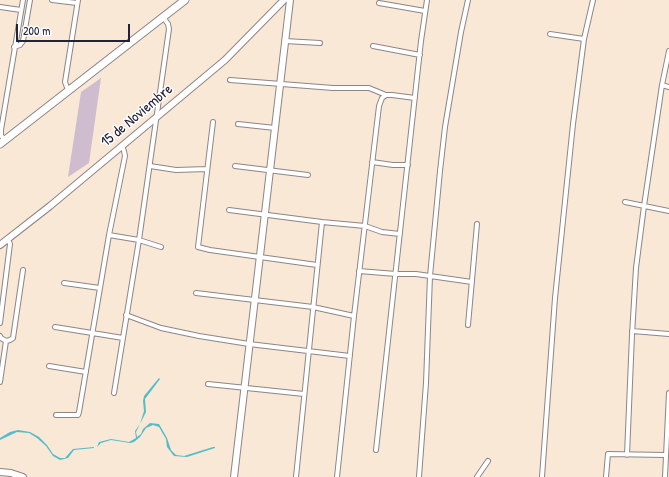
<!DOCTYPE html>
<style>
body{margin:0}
#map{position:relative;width:669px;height:477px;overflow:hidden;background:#f8e8d5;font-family:"Patrick Hand",sans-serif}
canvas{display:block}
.scale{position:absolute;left:16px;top:24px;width:114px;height:18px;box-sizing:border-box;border:2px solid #22223b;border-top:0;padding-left:5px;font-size:12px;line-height:14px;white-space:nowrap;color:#22223b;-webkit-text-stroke:3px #fff;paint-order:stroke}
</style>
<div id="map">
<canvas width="669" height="477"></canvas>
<div class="scale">200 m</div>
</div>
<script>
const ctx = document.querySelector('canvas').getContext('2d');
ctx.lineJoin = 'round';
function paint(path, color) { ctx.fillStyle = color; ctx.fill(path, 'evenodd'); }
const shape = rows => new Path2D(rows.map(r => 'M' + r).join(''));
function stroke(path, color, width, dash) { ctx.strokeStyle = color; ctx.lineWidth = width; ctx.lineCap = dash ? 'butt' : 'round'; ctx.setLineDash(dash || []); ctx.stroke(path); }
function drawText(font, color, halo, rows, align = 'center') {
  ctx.font = font + ' "Patrick Hand",sans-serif'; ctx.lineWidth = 3; ctx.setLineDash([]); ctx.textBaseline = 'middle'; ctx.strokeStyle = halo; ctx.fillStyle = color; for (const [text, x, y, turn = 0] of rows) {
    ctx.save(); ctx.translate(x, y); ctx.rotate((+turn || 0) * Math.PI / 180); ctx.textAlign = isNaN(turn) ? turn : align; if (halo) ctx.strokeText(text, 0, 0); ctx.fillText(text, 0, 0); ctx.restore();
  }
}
const industrial = shape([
 [101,78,89,163,68,177,81,92]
]);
const water = shape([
 [159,378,160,379,145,399,146,412,136,432,137,437,141,434,143,429,150,423,159,424,167,438,171,450,176,455,184,456,213,447,215,447,215,448,187,457,174,456,167,447,166,439,159,427,153,425,146,428,140,437,134,442,130,443,111,440,101,443,97,447,99,442,111,439,129,442,136,438,135,431,140,424,144,411,143,401,144,396],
 [18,430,30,432,39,437,47,445,53,454,60,458,65,458,73,449,94,447,94,448,74,450,68,458,60,460,53,456,46,446,37,438,29,433,17,432,0,440,0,438,10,432]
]);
const street = shape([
 [52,0,77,3],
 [379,3,425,11],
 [0,7,21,10],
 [550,34,584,39],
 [285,41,320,43],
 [373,46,420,55],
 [14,47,20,45,23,41,30,0],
 [230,80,333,88,369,88,386,95],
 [662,85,669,87],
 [68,90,65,82,78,0],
 [213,122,198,247,210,250,317,265],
 [238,124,275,128],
 [4,140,1,135,1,130,23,0],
 [372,162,393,165,408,165],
 [150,166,176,170,207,169],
 [235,166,308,175],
 [625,202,669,211],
 [229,210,322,222,365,226,382,232,400,234],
 [109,235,139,240,161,247],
 [359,271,396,274,416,274,472,282],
 [64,283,100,288],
 [196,293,313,307,354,316],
 [126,315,161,328,199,336,249,344,350,356],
 [0,323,10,244,8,239],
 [468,325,477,224],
 [55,327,123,338],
 [632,331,669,334],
 [0,336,1,338,6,341,10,340,13,338,23,270],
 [49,366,86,372],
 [0,382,6,341],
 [208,384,304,394],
 [114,393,139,240,169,29,168,24,163,17],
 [56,415,78,415,79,412,109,235,125,156,124,151,122,146],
 [376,450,421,41,427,0],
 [627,455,632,335,636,268,644,206,662,85,669,51],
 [296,477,322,222],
 [337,477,354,316,379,106,382,98,386,95,392,95,415,98],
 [419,477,426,383,430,276,440,171,445,127,461,32,468,0],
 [477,477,488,461],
 [542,477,555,298,573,124,584,39,593,0],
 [606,477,608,454,665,455],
 [665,477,669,393]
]);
const secondary = shape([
 [0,245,50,206,225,60,284,0],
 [0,472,11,473,23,477],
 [234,477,290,0]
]);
const primary = shape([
 [0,144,185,0]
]);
const streetNames = [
 ["15 de Noviembre",137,116,-40]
];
paint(industrial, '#cfbdcf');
paint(water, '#51bdca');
stroke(street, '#8d8588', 6);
stroke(secondary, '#8d8588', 8);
stroke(primary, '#8d8588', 9);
stroke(street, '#fff', 4);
stroke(secondary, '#fff', 6);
stroke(primary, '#fff', 7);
drawText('15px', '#22223b', '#fff', streetNames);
</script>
